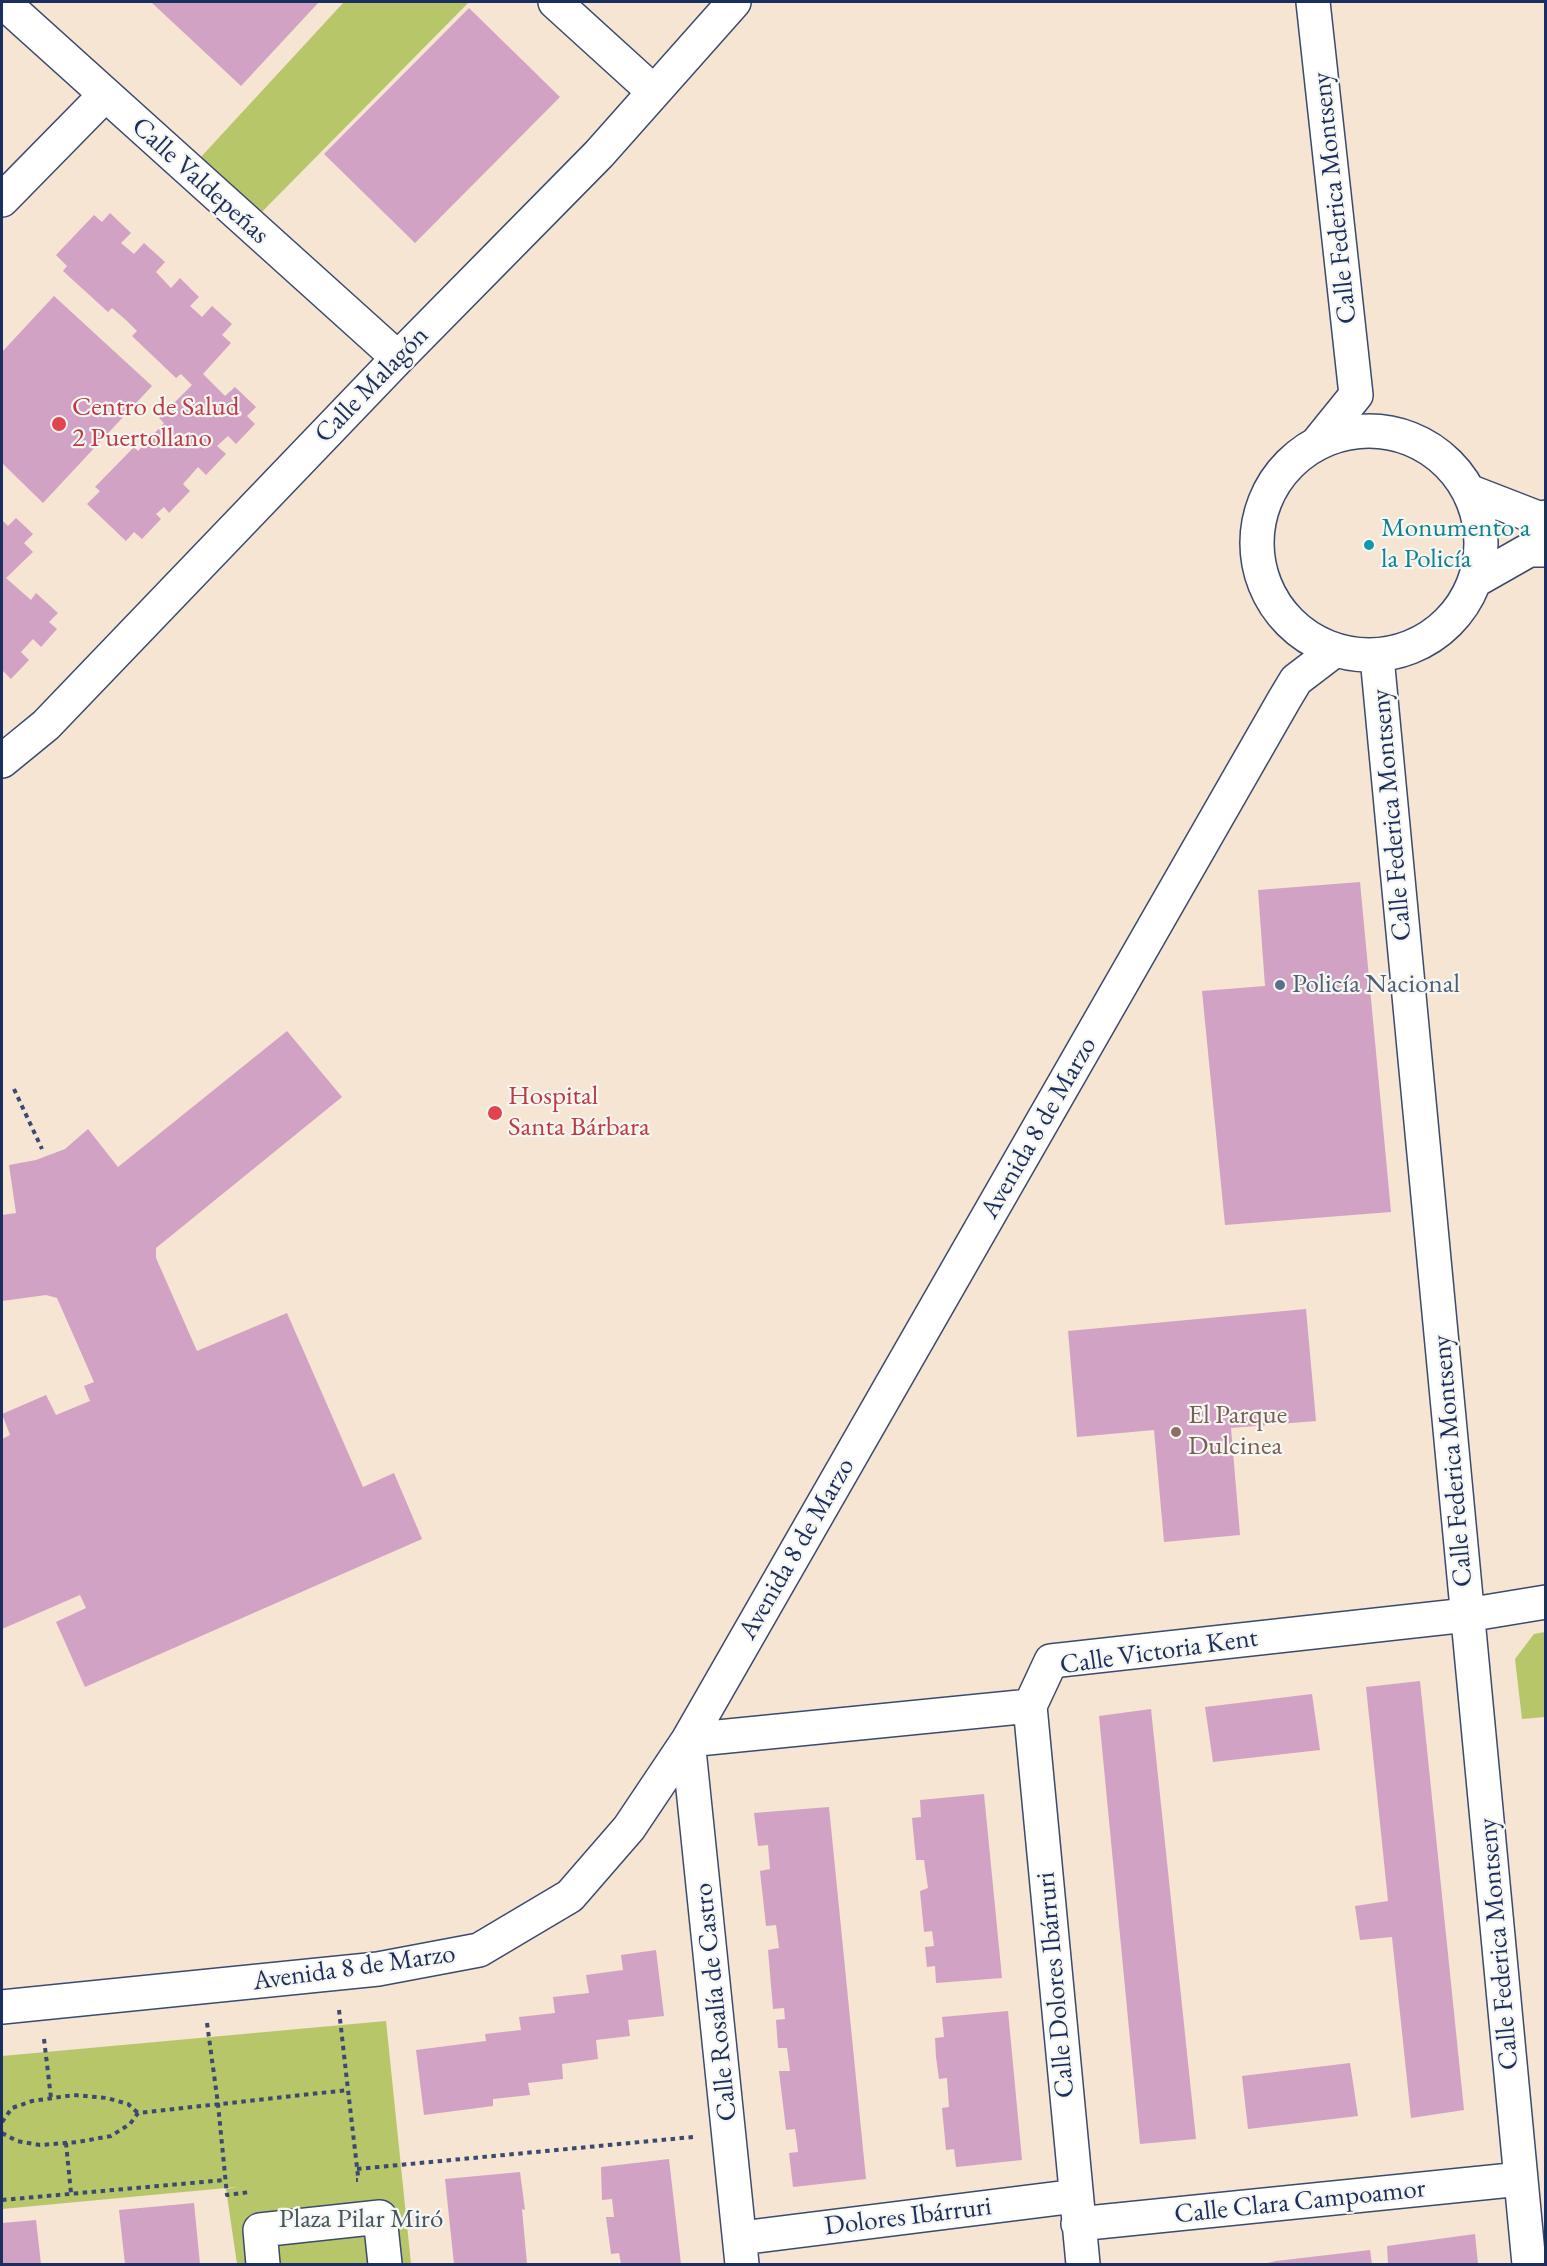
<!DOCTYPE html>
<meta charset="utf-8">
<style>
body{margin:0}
#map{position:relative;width:1547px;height:2266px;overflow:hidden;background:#f5e5d2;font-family:"EB Garamond",serif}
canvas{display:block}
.frame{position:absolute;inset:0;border:3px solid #1b2f5e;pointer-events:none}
</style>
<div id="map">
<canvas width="1547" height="2266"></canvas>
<div class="frame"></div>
</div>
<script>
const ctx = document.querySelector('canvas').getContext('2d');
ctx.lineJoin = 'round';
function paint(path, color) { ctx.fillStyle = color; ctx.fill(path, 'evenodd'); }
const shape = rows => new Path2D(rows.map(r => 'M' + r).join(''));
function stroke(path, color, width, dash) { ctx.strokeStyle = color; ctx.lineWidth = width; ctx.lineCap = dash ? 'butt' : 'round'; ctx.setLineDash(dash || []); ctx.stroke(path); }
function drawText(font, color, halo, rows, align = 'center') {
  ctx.font = font + ' "EB Garamond",serif'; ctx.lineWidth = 4.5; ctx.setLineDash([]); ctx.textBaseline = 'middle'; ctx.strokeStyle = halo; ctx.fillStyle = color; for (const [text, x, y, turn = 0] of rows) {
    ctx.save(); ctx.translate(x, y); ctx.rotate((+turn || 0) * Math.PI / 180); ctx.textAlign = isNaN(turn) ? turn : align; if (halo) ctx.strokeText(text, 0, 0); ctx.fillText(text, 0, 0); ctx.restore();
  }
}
const green = shape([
 [344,2,469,2,249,225,188,171],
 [1545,1632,1545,1717,1522,1719,1515,1659,1534,1634],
 [386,2021,411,2264,237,2264,226,2189,237,2187,2,2209,2,2056]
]);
const building = shape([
 [151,2,319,2,241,86],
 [469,8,560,97,415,243,324,154],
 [110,213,131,233,121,243,134,254,144,243,165,262,156,272,171,288,180,278,199,297,190,306,202,317,212,306,232,324,222,335,231,343,203,374,225,396,235,387,256,407,247,416,255,424,236,444,228,436,217,446,226,454,206,475,198,467,183,484,190,491,169,513,164,507,156,514,161,519,142,539,134,532,126,541,87,504,100,491,95,487,134,447,138,451,164,423,159,418,192,385,181,374,176,378,132,336,137,331,127,321,112,308,108,312,63,271,67,266,56,255,94,215,102,222],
 [54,296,152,386,43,503,2,463,2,352],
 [16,518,33,534,24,543,33,552,6,578,31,600,36,593,58,613,49,622,57,629,41,647,33,639,21,652,29,660,11,679,2,670,2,520,8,526],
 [1360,882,1391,1212,1225,1225,1202,991,1265,986,1258,890],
 [287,1031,342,1097,156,1248,156,1258,197,1351,287,1313,363,1487,394,1473,422,1539,85,1687,56,1622,86,1608,80,1595,2,1629,2,1439,10,1435,2,1414,46,1395,56,1415,90,1401,84,1386,94,1382,57,1298,46,1295,2,1301,2,1215,16,1213,9,1165,36,1160,65,1149,88,1129,118,1167],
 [1306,1309,1316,1421,1231,1428,1240,1535,1164,1542,1154,1430,1077,1437,1068,1331],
 [1420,1681,1464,2110,1411,2118,1392,1937,1360,1940,1355,1906,1388,1901,1366,1687],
 [1312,1694,1320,1750,1213,1762,1205,1707],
 [1151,1709,1196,2139,1140,2144,1099,1716],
 [984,1794,1002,1978,936,1983,935,1966,927,1967,925,1947,934,1946,932,1931,924,1932,920,1891,928,1888,924,1860,916,1860,912,1818,921,1817,920,1800],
 [829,1807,866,2179,793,2187,789,2153,798,2152,797,2143,795,2129,786,2130,779,2071,790,2071,787,2048,778,2048,776,2020,785,2019,784,2008,773,2009,768,1950,779,1948,776,1925,766,1926,760,1871,770,1869,768,1845,758,1846,754,1813],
 [656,1950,664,2016,628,2020,630,2036,596,2040,598,2059,562,2064,563,2079,528,2083,530,2095,493,2099,493,2106,424,2115,416,2050,486,2041,485,2034,521,2030,519,2017,555,2013,553,1997,589,1993,586,1975,623,1970,621,1955],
 [1008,2011,1022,2160,956,2167,954,2149,946,2150,942,2108,949,2107,947,2078,939,2079,936,2057,935,2038,944,2037,942,2017],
 [1350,2063,1358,2116,1248,2129,1242,2076],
 [669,2159,681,2264,621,2264,619,2253,611,2254,606,2217,614,2217,612,2199,602,2200,601,2167],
 [520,2172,525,2210,522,2209,527,2264,454,2264,445,2179],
 [194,2203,200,2264,125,2264,119,2210],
 [36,2220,41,2264,2,2264,2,2223],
 [1475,2234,1478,2264,1388,2264,1387,2246],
 [1370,2250,1372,2264,1263,2264,1276,2261]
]);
const path = shape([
 [14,1089,42,1149],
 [339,2010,348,2090],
 [207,2023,218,2104,227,2195,250,2192],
 [44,2039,51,2098],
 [2,2122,12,2108,32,2101,74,2095,107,2098,128,2104,138,2113],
 [2,2133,17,2141,40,2145,78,2142,111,2136,130,2124,138,2113,348,2090,358,2176,358,2180,356,2180],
 [66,2143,71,2193],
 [357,2169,693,2137],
 [2,2200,225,2180]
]);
const minor = shape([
 [3,2,398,358],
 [555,2,654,92],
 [1313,2,1356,395,1318,442],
 [2,200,105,95],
 '1257 543a112 112 0 1 1 224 0a112 112 0 1 1-224 0Z',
 [1471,492,1538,518,1546,517],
 [1478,579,1529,550,1546,550],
 [1377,657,1529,2264],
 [2,761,46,725,398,358,599,154,734,2],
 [1030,1706,1083,2264],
 [1030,1706,1051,1661,1467,1615,1546,1602],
 [688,1740,742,2264],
 [688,1740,1030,1706],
 [2,2007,378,1969,479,1950,570,1896,629,1828,688,1740,1284,700,1296,680,1334,651],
 [1078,2224,1521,2179],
 [741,2238,1076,2196],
 [263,2264,260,2230,380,2217,385,2264]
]);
const markers = [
 [59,424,8,"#e0444e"],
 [1369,545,6,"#0f9aa8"],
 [1280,985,6,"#5c6f8a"],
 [495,1113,8,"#e0444e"],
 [1176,1432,6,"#8d6e63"]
];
const streetNames = [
 ["Calle Valdepeñas",200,181,42],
 ["Calle Federica Montseny",1335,198,-96],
 ["Calle Malagón",372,385,-46],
 ["Calle Federica Montseny",1392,815,-95],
 ["Avenida 8 de Marzo",1039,1128,-60],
 ["Calle Federica Montseny",1453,1461,-95],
 ["Avenida 8 de Marzo",797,1549,-60],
 ["Calle Victoria Kent",1159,1652,-8],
 ["Calle Federica Montseny",1499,1944,-95],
 ["Avenida 8 de Marzo",354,1968,-8],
 ["Calle Dolores Ibárruri",1056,1985,-95],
 ["Calle Rosalía de Castro",716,2002,-96],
 ["Calle Clara Campoamor",1300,2202,-6],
 ["Dolores Ibárruri",908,2217,-7]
];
const healthNames = [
 ["Centro de Salud",72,408],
 ["2 Puertollano",72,439],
 ["Hospital",508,1097],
 ["Santa Bárbara",508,1128]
];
const cultureNames = [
 ["Monumento a",1381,529],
 ["la Policía",1381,560]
];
const serviceNames = [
 ["Policía Nacional",1292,985]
];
const educationNames = [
 ["El Parque",1188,1416],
 ["Dulcinea",1188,1447]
];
const parkNames = [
 ["Plaza Pilar Miró",361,2220]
];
paint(green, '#b7c668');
paint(building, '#d2a2c4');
stroke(minor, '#3c4a6f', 36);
stroke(path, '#3c4a6f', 4, [4.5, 4.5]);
stroke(minor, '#fff', 33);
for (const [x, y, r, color] of markers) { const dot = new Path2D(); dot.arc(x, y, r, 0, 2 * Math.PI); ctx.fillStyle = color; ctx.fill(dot); stroke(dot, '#f6f6f2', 2); }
drawText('27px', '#1b2f5e', '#f6f6f2', streetNames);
drawText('27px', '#be3a42', '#f6f6f2', healthNames, 'left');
drawText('27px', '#0d838f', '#f6f6f2', cultureNames, 'left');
drawText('27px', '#4e5e75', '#f6f6f2', serviceNames, 'left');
drawText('27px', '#785e54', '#f6f6f2', educationNames, 'left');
drawText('27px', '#425560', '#f6f6f2', parkNames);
</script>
